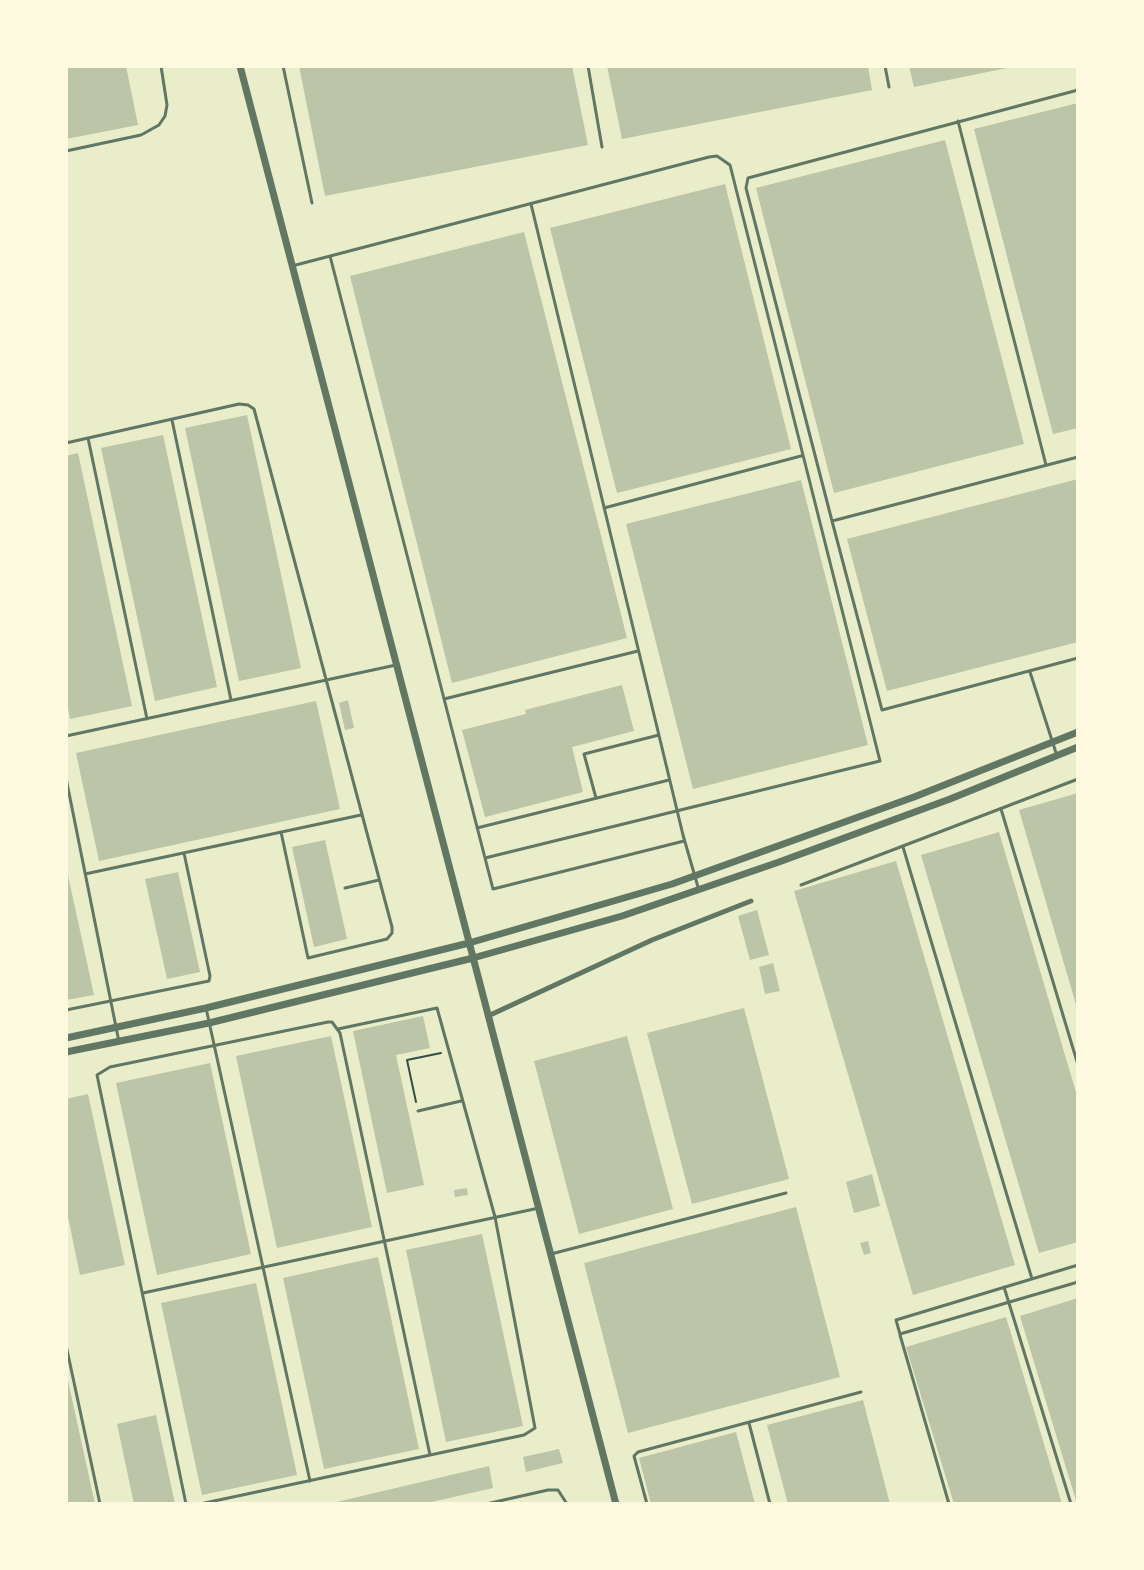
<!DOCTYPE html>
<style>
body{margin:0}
#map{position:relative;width:1144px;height:1570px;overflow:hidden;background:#e9edc9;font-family:Karla,sans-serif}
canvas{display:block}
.frame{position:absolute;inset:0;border:68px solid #fefae0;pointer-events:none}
</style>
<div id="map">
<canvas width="1144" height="1570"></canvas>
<div class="frame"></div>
</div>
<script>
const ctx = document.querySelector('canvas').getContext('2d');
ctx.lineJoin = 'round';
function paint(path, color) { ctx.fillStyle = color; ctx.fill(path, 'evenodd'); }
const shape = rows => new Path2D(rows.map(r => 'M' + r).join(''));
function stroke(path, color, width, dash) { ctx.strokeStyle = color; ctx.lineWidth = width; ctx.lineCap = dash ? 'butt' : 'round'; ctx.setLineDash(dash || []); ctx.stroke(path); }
const building = shape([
 [66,66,126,66,138,125,66,139],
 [299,66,572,66,588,145,325,196],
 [607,66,868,66,872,90,622,139],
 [909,66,1012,66,1012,67,914,87],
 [1078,103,1078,428,1053,434,974,129],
 [945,140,1024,444,834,493,756,188],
 [725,184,791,449,617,493,550,228],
 [524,232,627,638,452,683,350,276],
 [247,415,301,668,239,681,185,428],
 [163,435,217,687,155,701,101,448],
 [78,453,132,706,70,719,66,699,66,456],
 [1078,479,1078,642,887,691,847,539],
 [801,480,868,745,693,789,626,524],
 [622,685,634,731,572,747,583,792,485,817,462,730,526,714,525,710],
 [348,700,354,728,345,730,339,703],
 [316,701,340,809,99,861,76,753],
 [1078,793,1078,1008,1077,1008,1019,810],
 [999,832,1078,1099,1078,1242,1039,1253,921,855],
 [325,840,347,939,314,947,292,847],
 [896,861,1015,1265,913,1295,794,891],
 [66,866,94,995,66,1000],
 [178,872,200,972,167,979,145,879],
 [757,910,769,955,750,960,738,916],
 [773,963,780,991,765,994,759,967],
 [744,1008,789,1179,692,1204,647,1033],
 [423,1016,430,1048,396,1055,424,1185,387,1193,353,1031],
 [331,1036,372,1227,277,1248,236,1056],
 [627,1036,673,1209,579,1234,534,1061],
 [210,1063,251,1254,157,1275,116,1083],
 [88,1094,125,1265,80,1275,66,1207,66,1099],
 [872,1174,880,1206,854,1213,846,1182],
 [467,1188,468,1195,455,1197,454,1190],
 [796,1207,840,1377,628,1433,584,1263],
 [482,1234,523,1426,446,1442,406,1250],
 [868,1241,871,1253,864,1255,860,1243],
 [378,1257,419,1449,324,1469,283,1278],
 [256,1283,297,1475,202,1495,161,1303],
 [1078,1298,1078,1504,1077,1504,1020,1316],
 [1006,1317,1062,1504,954,1504,906,1347],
 [66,1376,67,1376,95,1504,66,1504],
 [863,1400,890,1504,788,1504,767,1425],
 [156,1415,175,1504,134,1504,117,1424],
 [736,1432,755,1504,651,1504,639,1458],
 [559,1449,563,1463,526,1472,523,1457],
 [489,1466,493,1488,423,1504,328,1504]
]);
const path = shape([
 [416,1102,407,1060,441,1053]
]);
const service = shape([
 [283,66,312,203],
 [588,66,602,147],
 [885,66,889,87],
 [958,121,1046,465],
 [66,151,141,135,159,125,165,116,167,105,161,66],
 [531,204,683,835,698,887],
 [330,256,493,889,684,841],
 [292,266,709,157,717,156,730,165,880,761,485,858],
 [172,420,231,700],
 [88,438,147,719],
 [66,443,239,404,248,405,254,409,392,927,392,933,387,939,308,958,281,832],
 [1078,457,832,521,882,710,1078,658],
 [604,508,801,456],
 [832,521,746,188,748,178,1078,90],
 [1030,672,1057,756],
 [444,699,638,651],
 [66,736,396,665],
 [66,778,119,1042],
 [596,798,584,754,659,735],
 [1001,809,1078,1065],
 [477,828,669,780],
 [903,847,1032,1279],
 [85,874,361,815],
 [801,885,1078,779],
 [345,888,379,880],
 [206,1008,310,1481],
 [66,1010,209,981,210,976,184,853],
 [418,1111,461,1101],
 [551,1254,786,1193],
 [1078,1265,896,1320,900,1334,1078,1282],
 [1004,1287,1071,1504],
 [143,1293,539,1208],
 [900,1335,949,1504],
 [66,1345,100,1504],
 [749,1423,770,1504],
 [186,1504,97,1075,110,1067,328,1022,332,1022,340,1033,430,1455],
 [200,1504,524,1435,535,1428,495,1217,437,1008,338,1029],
 [486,1504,548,1490,558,1490,567,1504],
 [647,1504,634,1456,638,1452,861,1392]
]);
const minor = shape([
 [488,1016,652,940,751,901]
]);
const tertiary = shape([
 [240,66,616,1504],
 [66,1038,206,1008,469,943,672,884,914,797,1078,732],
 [66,1052,209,1023,473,958,622,916,779,862,950,799,1078,747]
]);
paint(building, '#bcc5a7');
stroke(path, '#344e41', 2);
stroke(service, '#617663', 3);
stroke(minor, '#617663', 5);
stroke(tertiary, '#617663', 7);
</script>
